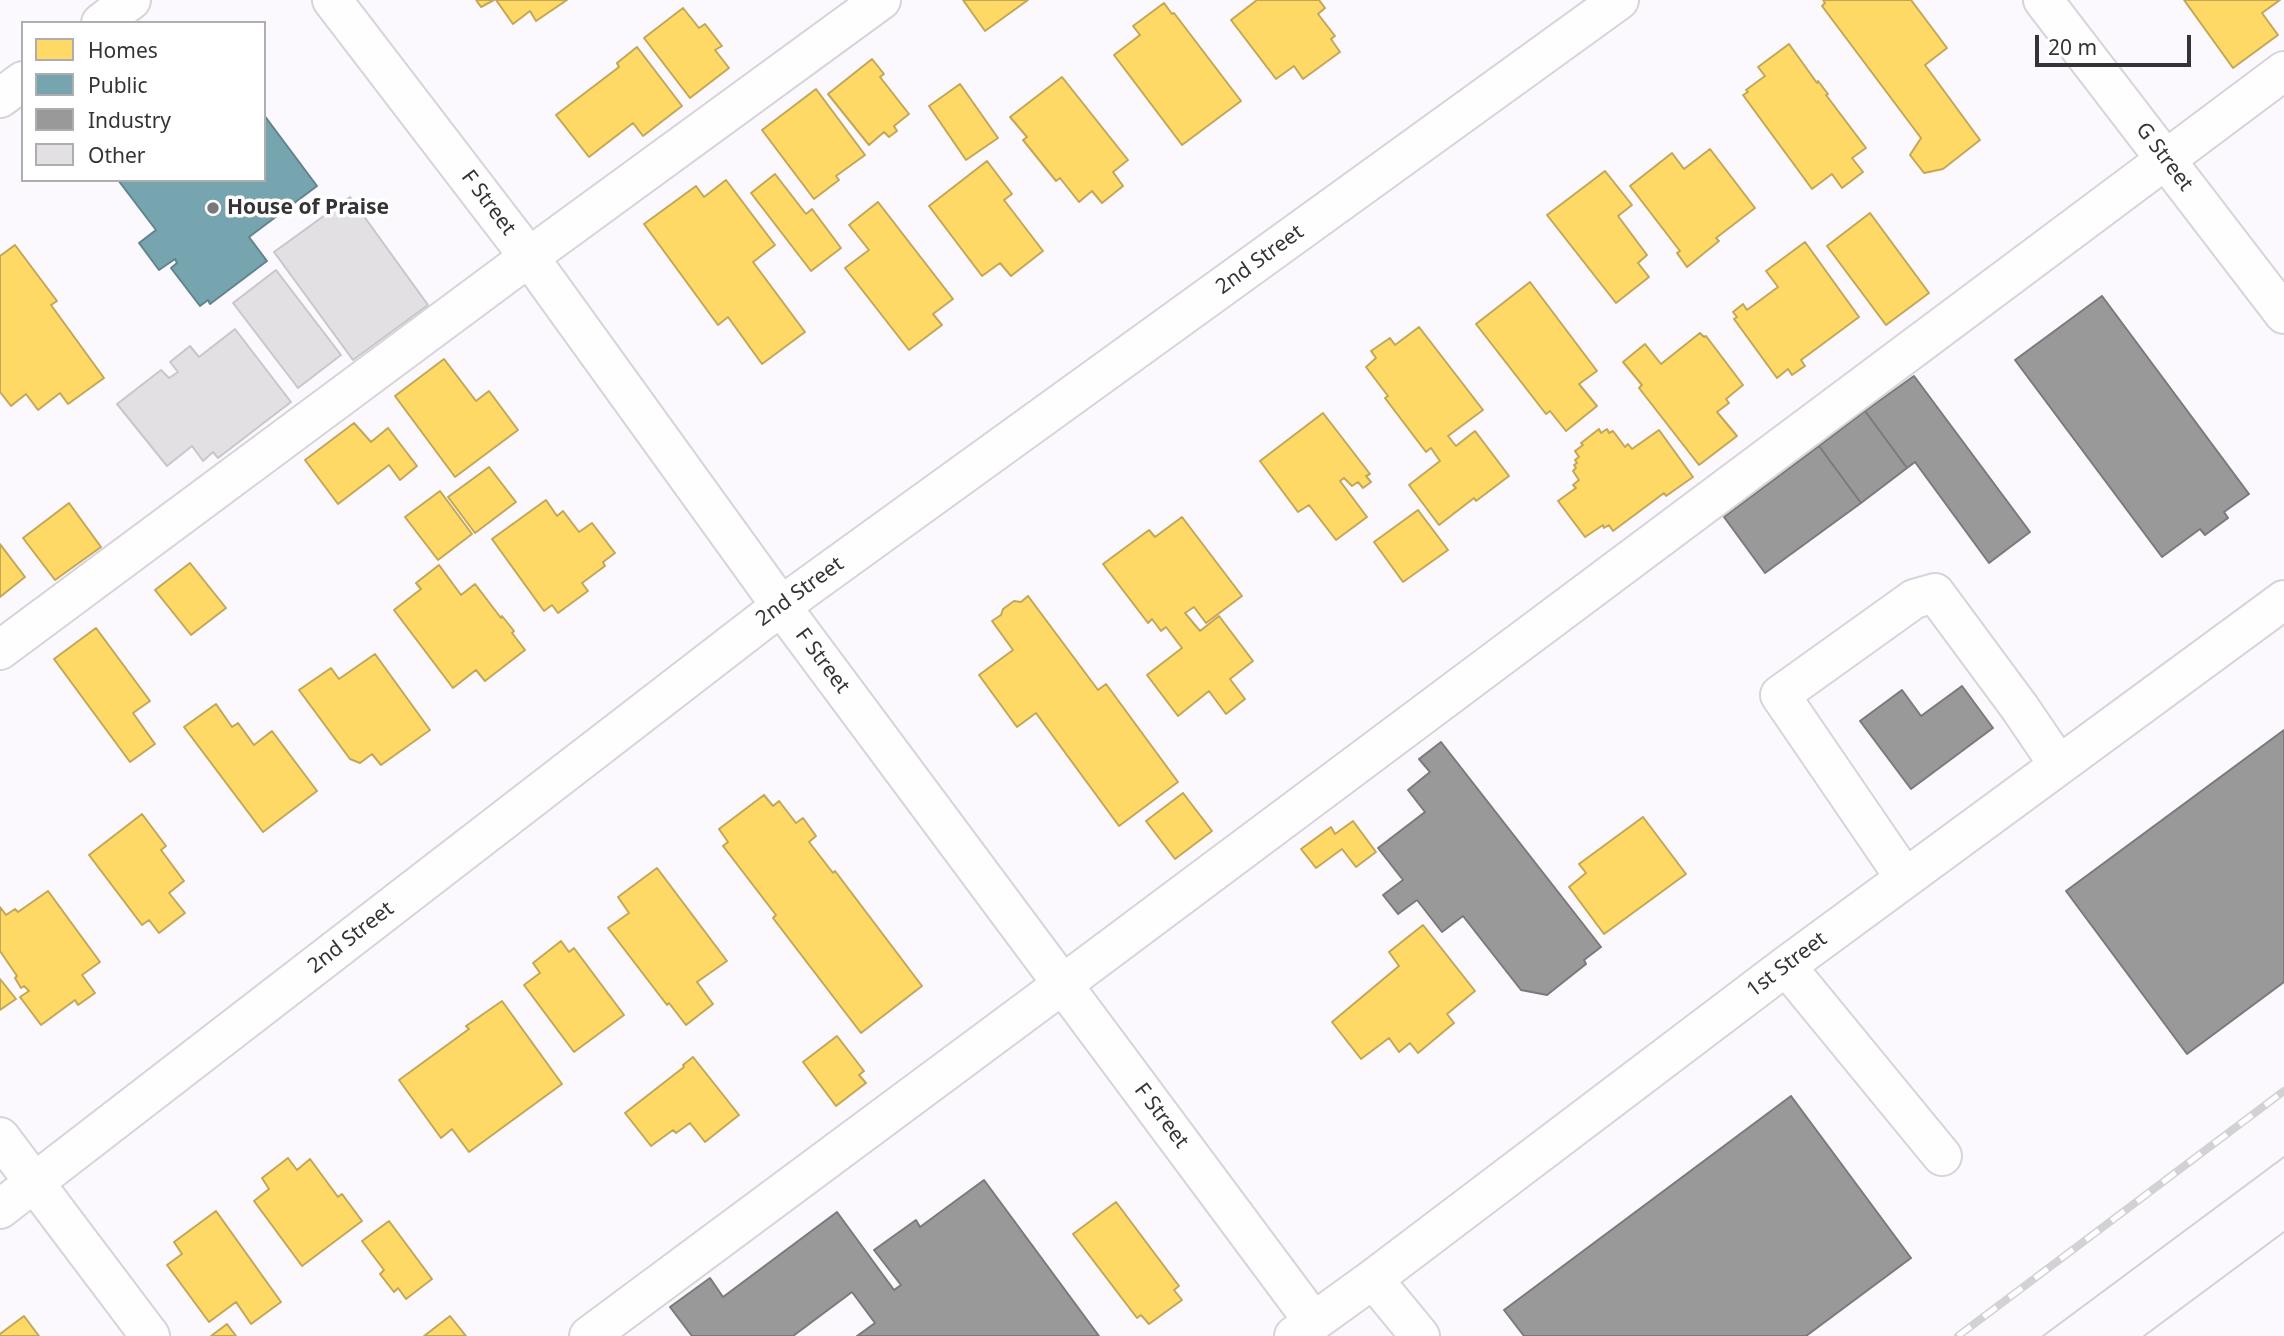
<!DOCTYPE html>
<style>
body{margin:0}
#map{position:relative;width:2284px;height:1336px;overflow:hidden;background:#fcf9fe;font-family:"Noto Sans",sans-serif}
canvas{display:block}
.legend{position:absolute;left:21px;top:21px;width:245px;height:161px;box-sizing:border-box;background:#fff;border:2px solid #aeadaf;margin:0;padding:9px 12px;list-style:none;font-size:21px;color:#343336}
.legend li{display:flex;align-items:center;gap:14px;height:35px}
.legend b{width:35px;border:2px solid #aeadaf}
.scale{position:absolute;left:2035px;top:35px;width:156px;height:32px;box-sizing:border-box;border:4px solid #343336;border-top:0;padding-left:9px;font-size:21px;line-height:24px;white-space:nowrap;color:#343336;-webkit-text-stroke:5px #fff;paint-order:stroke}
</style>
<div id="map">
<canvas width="2284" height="1336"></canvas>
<ul class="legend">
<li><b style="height:19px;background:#ffd966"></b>Homes</li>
<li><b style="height:19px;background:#76a5af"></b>Public</li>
<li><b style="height:19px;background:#999"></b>Industry</li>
<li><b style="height:19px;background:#e3e0e4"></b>Other</li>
</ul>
<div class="scale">20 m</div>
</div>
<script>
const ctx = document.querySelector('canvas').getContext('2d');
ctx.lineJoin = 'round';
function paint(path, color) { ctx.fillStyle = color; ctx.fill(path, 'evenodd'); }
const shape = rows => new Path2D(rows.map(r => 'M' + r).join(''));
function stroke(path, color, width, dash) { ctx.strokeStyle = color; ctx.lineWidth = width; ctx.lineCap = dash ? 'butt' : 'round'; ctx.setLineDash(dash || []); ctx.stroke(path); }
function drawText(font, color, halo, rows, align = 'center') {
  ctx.font = font + ' "Noto Sans",sans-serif'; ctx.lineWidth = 7; ctx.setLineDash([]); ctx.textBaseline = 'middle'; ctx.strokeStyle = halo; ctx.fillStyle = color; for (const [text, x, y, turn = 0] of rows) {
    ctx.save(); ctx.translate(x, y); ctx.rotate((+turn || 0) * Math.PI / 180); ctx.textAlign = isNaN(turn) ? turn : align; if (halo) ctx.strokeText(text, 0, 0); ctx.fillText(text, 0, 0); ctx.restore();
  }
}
const homes = shape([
 [476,0,494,0,481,7,476,0],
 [496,0,567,0,536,21,530,11,513,24,496,0],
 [963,0,1028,0,985,31,963,0],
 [1257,0,1319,0,1325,8,1318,14,1335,36,1331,39,1340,52,1303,79,1294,66,1276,79,1231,20,1257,0],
 [1823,0,1911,0,1947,48,1925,65,1980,140,1943,169,1924,173,1910,155,1921,138,1822,6,1825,3,1823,0],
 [2184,0,2280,0,2262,13,2278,35,2233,68,2184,0],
 [1164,3,1172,14,1174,13,1241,101,1182,145,1114,55,1140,35,1133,26,1164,3],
 [683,8,699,28,705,24,722,46,715,50,729,68,690,98,644,38,683,8],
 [1789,44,1817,83,1818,81,1828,94,1826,95,1866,148,1852,158,1863,172,1842,188,1832,174,1812,189,1743,95,1748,92,1746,90,1765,76,1758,67,1789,44],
 [637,47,682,106,643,136,633,123,589,157,556,115,619,67,617,63,637,47],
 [872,59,884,74,880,77,909,114,894,126,897,131,889,137,884,132,869,145,828,94,872,59],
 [1062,77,1128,160,1113,172,1123,186,1102,203,1092,191,1079,202,1060,178,1056,181,1023,140,1027,137,1010,117,1062,77],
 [960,84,998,138,966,160,929,106,960,84],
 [816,89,865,155,836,176,839,180,814,199,762,130,816,89],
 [1710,149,1755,208,1716,238,1719,241,1687,267,1677,253,1680,251,1630,186,1672,153,1684,169,1710,149],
 [987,161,1012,194,1004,200,1043,251,1011,276,1000,263,982,276,929,206,987,161],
 [1605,171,1632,205,1618,216,1647,255,1638,263,1649,277,1616,303,1547,215,1605,171],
 [775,174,806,214,812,209,841,248,811,271,751,193,775,174],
 [726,180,775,245,753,262,805,332,762,364,728,317,718,325,644,224,696,186,704,197,726,180],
 [878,202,953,299,933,314,942,325,909,350,845,268,869,250,849,225,878,202],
 [1870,213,1929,293,1886,325,1827,246,1870,213],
 [1805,242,1859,317,1801,360,1805,366,1792,375,1788,369,1777,378,1734,319,1737,317,1733,312,1743,304,1747,310,1778,287,1766,271,1805,242],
 [15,245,57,301,51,305,104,378,68,404,60,393,38,410,26,394,11,406,0,392,0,256,15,245],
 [1530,282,1597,371,1579,384,1597,406,1566,431,1550,411,1546,414,1476,324,1530,282],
 [1419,327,1483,410,1448,436,1456,446,1475,431,1509,476,1476,501,1474,498,1439,525,1409,485,1440,461,1431,448,1426,452,1385,398,1388,396,1366,367,1376,358,1371,351,1390,338,1395,345,1419,327],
 [1700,333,1704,337,1706,336,1743,385,1726,399,1729,403,1717,412,1737,436,1699,465,1639,388,1642,385,1623,362,1645,344,1661,364,1700,333],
 [444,359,476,401,489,391,518,430,455,477,395,396,444,359],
 [1323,413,1370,474,1366,476,1371,482,1363,488,1358,482,1352,486,1344,478,1340,481,1367,517,1336,540,1309,505,1298,512,1260,461,1323,413],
 [354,423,371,442,388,428,417,466,400,480,389,465,338,504,305,460,354,423],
 [1599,429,1601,433,1607,429,1609,433,1613,431,1625,447,1628,444,1632,449,1659,430,1693,477,1666,496,1664,493,1613,531,1609,525,1604,528,1603,525,1585,537,1558,501,1576,488,1573,485,1579,480,1573,471,1576,468,1574,465,1577,463,1575,460,1579,457,1575,451,1583,445,1581,443,1599,429],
 [489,467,516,502,475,533,448,497,489,467],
 [440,491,472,534,438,560,405,517,440,491],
 [546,500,557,516,563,511,579,532,592,523,615,553,603,562,605,566,582,583,588,591,558,613,552,605,544,611,492,539,546,500],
 [69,503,101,547,55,580,23,538,69,503],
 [1418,510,1448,550,1403,582,1374,542,1418,510],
 [1182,517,1242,596,1206,623,1194,607,1185,613,1200,631,1219,616,1253,661,1230,679,1245,699,1226,714,1209,691,1178,716,1147,675,1182,648,1166,627,1161,631,1152,619,1148,623,1103,564,1149,530,1155,537,1182,517],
 [0,544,25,577,0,597,0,544],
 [190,563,226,608,191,635,155,590,190,563],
 [439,565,461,595,475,584,501,618,502,616,514,631,512,633,525,650,485,681,476,670,453,688,394,610,421,589,416,583,439,565],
 [1028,596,1098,690,1106,684,1178,782,1119,826,1036,713,1017,727,979,675,1013,650,992,621,1001,615,1003,609,1014,601,1021,602,1028,596],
 [96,628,150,701,133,713,155,744,130,762,54,659,96,628],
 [375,654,430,730,381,765,372,754,360,763,350,759,299,690,331,668,339,679,375,654],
 [216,704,232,727,238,723,254,745,272,731,317,791,263,832,184,727,216,704],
 [1183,793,1212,831,1175,859,1146,821,1183,793],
 [764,795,773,806,779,801,796,823,803,818,816,836,809,842,833,873,835,871,922,986,861,1033,773,918,776,915,723,846,728,842,719,829,764,795],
 [142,814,166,846,161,850,184,881,169,893,185,913,159,933,149,920,142,925,89,855,142,814],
 [1643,817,1686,874,1604,934,1569,887,1586,873,1579,864,1643,817],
 [1353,821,1376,852,1356,867,1342,849,1316,868,1301,849,1331,827,1335,834,1353,821],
 [657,868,727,961,697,982,713,1004,686,1025,669,1003,667,1005,608,928,629,913,618,897,657,868],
 [48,891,100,962,82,975,95,993,78,1005,75,1000,41,1025,20,997,29,991,24,986,21,988,15,978,17,976,0,951,0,907,6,915,15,909,18,912,48,891],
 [1423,925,1475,991,1447,1014,1454,1023,1418,1053,1410,1043,1399,1052,1389,1038,1361,1059,1332,1022,1399,966,1389,952,1423,925],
 [561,941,569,952,574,948,624,1015,574,1052,524,985,540,973,533,963,561,941],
 [0,979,16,999,0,1010,0,979],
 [502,1001,562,1084,469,1152,452,1129,441,1138,399,1080,469,1029,466,1026,502,1001],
 [837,1036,864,1071,859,1075,866,1083,836,1106,803,1062,837,1036],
 [693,1057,739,1115,705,1142,690,1123,676,1133,673,1130,651,1146,625,1113,684,1067,683,1065,693,1057],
 [288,1158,297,1170,310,1159,338,1197,342,1194,362,1221,302,1266,254,1201,269,1189,262,1178,288,1158],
 [1116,1202,1179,1286,1174,1290,1182,1300,1149,1324,1141,1315,1137,1318,1073,1234,1116,1202],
 [216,1211,281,1302,251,1324,236,1302,209,1322,167,1265,182,1254,174,1242,216,1211],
 [389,1221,432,1279,406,1299,398,1288,394,1292,380,1274,384,1270,362,1241,389,1221],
 [24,1316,39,1336,0,1336,0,1334,24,1316],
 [450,1316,466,1336,424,1336,450,1316],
 [227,1324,236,1336,211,1336,227,1324]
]);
const public = shape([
 [264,115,317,186,249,237,267,261,210,304,208,300,200,306,171,268,177,263,175,259,159,270,139,243,156,230,118,180,264,180,264,115]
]);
const industry = shape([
 [2102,296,2249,494,2224,512,2228,518,2205,535,2200,529,2162,557,2015,360,2102,296],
 [1914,376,2030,532,1989,563,1915,462,1907,468,1865,411,1914,376],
 [1865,411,1907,468,1861,503,1819,446,1865,411],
 [1819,446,1861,503,1765,573,1724,517,1819,446],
 [1962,686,1993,728,1911,789,1860,721,1902,690,1921,716,1962,686],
 [2284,730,2284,982,2187,1054,2066,891,2284,730],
 [1441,742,1601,947,1584,960,1586,964,1547,995,1521,990,1463,916,1442,932,1417,900,1398,914,1383,895,1403,880,1378,848,1425,812,1408,790,1430,772,1419,759,1441,742],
 [1791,1096,1911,1258,1806,1336,1524,1336,1504,1310,1791,1096],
 [984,1180,1099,1336,857,1336,875,1323,852,1292,793,1336,692,1336,670,1307,710,1278,723,1297,837,1212,894,1290,901,1285,874,1250,916,1220,920,1227,984,1180]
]);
const building = shape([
 [350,197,428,305,353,360,274,252,350,197],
 [276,270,341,355,298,388,233,303,276,270],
 [235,329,291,402,218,458,213,452,203,461,192,446,167,466,117,404,161,370,169,378,178,372,170,362,190,346,199,357,235,329]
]);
const minor = shape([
 [332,0,529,257,781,606,1314,1322],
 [2043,0,2284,314],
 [101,23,131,0],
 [0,98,23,81],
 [0,650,529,257,881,0],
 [1905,878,1780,695,1914,599,1935,593,2020,708,2058,764],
 [1786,966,1942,1156],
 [0,1137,150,1336],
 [0,1209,781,606,1619,0],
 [1373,1279,1420,1336],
 [589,1336,1063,984,2284,71],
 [1294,1336,1373,1279,1786,966,2284,600]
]);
const tram = shape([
 [2043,1336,2284,1157],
 [2144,1336,2284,1232]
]);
const rail = shape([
 [1958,1336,2284,1091]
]);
const markers = [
 [213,208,7,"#7a787c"]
];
const streetNames = [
 ["G Street",2164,157,53],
 ["F Street",488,203,53],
 ["2nd Street",1260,260,-36],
 ["2nd Street",800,592,-36],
 ["F Street",822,661,53],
 ["2nd Street",351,938,-38],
 ["1st Street",1787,965,-37],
 ["F Street",1161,1116,53]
];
const poiNames = [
 ["House of Praise",227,208]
];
paint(homes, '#ffd966');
stroke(homes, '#c2a758', 2);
paint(public, '#76a5af');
stroke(public, '#62838b', 2);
paint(industry, '#999');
stroke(industry, '#7b7a7b', 2);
paint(building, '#e3e0e4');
stroke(building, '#c8c6ca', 2);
stroke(minor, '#d6d4d8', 42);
stroke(minor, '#fffeff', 38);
stroke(tram, '#d2d2d4', 2);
stroke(rail, '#d2d2d4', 8);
stroke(rail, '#fff', 5, [16]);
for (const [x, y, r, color] of markers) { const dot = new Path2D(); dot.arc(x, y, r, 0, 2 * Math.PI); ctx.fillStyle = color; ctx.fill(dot); stroke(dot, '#fff', 2.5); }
drawText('21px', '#343336', '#fff', streetNames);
drawText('bold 21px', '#343336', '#fff', poiNames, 'left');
</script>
